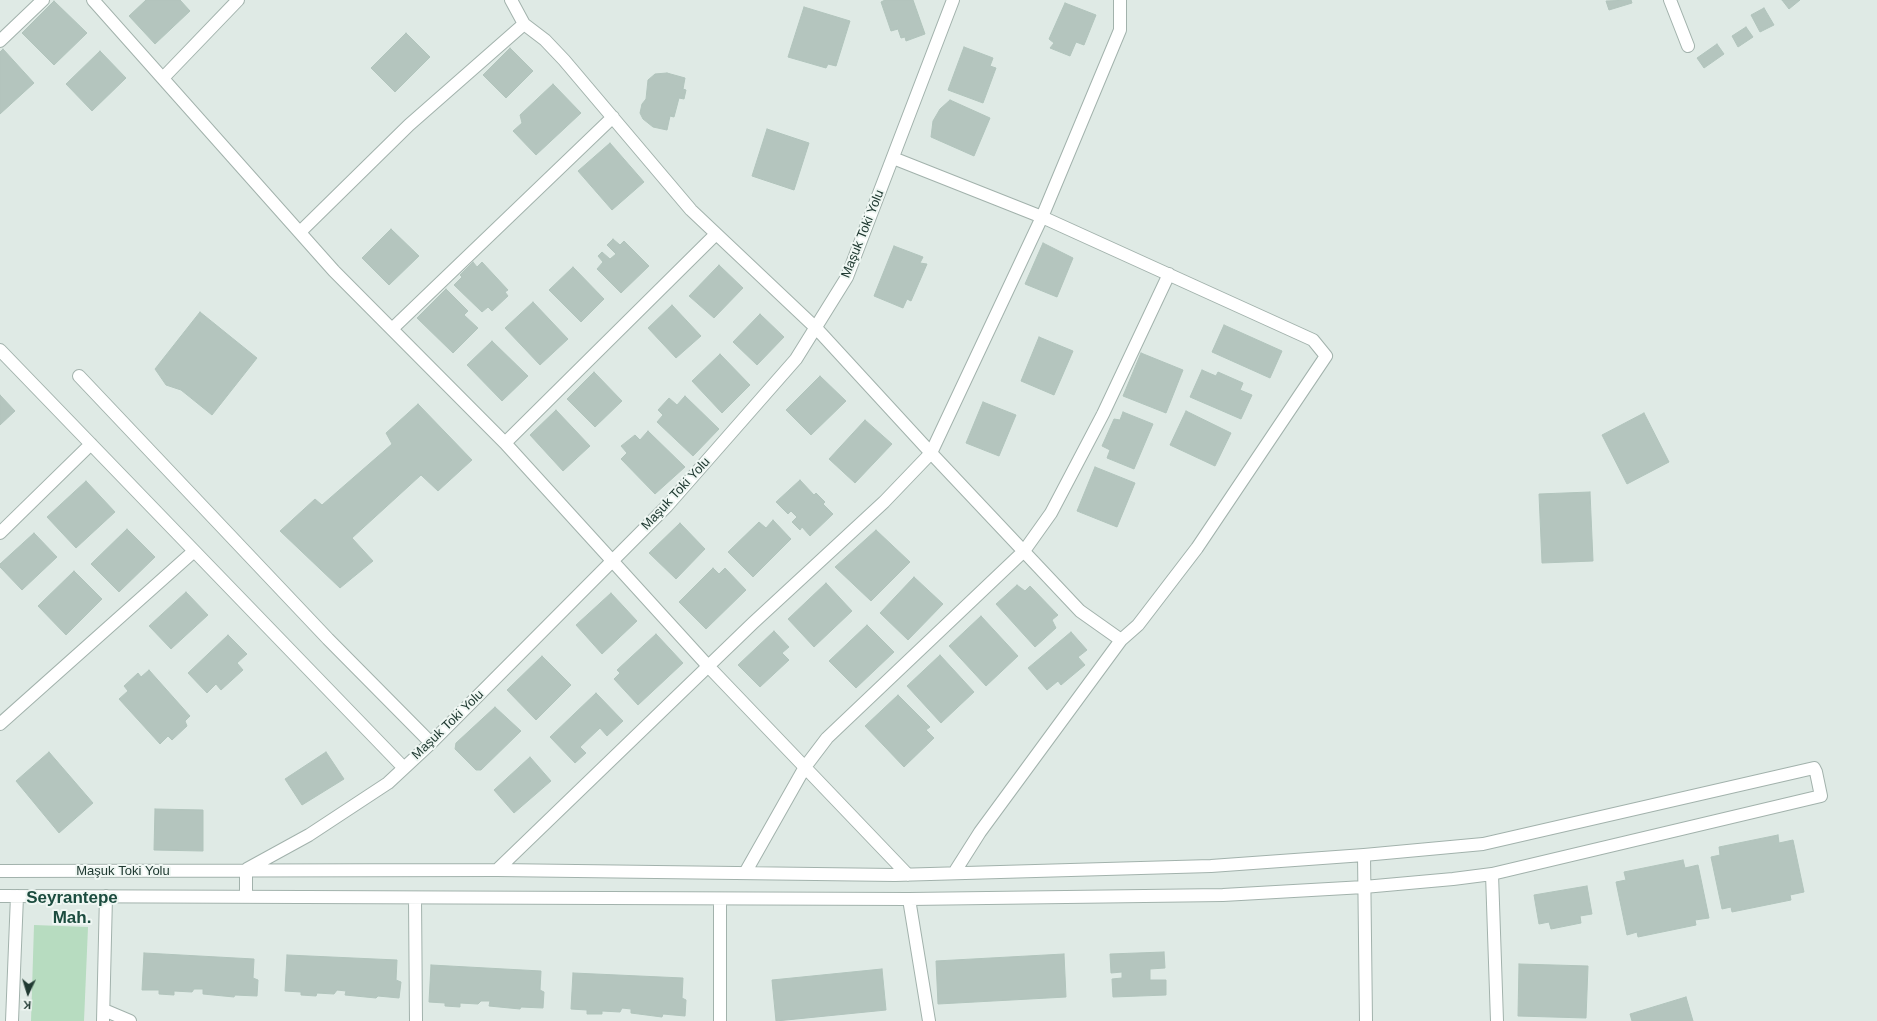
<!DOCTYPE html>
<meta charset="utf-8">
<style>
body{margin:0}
#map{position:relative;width:1877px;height:1021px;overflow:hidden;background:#dfeae5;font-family:Helvetica,sans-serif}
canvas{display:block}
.north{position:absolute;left:8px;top:973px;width:40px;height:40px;-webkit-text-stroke:3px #eff7f3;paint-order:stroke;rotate:184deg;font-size:11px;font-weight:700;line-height:16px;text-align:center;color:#203a32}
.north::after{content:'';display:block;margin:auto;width:14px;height:18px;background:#203a32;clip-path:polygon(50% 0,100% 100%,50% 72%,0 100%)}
</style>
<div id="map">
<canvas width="1877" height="1021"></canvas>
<div class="north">K</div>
</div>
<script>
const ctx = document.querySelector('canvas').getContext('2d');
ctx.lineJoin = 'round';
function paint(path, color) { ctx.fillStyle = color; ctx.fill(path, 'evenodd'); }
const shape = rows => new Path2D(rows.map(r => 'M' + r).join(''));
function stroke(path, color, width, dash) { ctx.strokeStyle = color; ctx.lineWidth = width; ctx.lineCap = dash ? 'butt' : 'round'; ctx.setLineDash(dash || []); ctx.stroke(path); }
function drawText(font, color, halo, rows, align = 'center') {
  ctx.font = font + ' Helvetica,sans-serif'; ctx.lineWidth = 4; ctx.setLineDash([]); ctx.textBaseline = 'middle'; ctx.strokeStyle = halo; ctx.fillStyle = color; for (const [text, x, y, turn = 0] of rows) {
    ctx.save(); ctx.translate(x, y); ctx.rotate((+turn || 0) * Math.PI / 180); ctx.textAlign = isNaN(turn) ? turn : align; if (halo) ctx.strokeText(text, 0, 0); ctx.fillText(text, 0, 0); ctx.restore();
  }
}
const green = shape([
 [34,925,88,927,84,1021,31,1021]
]);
const building = shape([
 [146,0,180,0,190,11,155,44,129,16,146,0],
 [885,0,913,0,925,34,906,41,905,37,901,38,898,29,891,31,881,2,885,0],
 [1631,0,1632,3,1609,10,1606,1,1631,0],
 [1782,0,1800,0,1789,9,1782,0],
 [54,1,87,33,54,65,22,33,54,1],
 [1065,3,1096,15,1084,45,1076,42,1070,56,1050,48,1054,43,1049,39,1065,3],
 [804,7,850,21,836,66,828,64,826,68,788,57,804,7],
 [1764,8,1774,25,1760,32,1751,15,1764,8],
 [1746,27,1753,37,1738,47,1732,36,1746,27],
 [406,33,430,57,395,92,371,68,406,33],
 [1717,44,1724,54,1704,68,1697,58,1717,44],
 [964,47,993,58,990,66,996,68,983,103,948,90,964,47],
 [510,48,533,71,506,98,483,75,510,48],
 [3,49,34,83,0,114,0,52,3,49],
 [100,51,126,78,92,111,66,84,100,51],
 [667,73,685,78,683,89,686,90,684,99,679,98,674,117,670,116,667,130,653,127,643,119,640,113,642,104,646,99,648,80,655,74,667,73],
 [553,84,581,113,536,155,513,131,522,123,520,115,553,84],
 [950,100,990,118,974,156,931,137,933,121,940,109,950,100],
 [767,129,809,143,794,190,752,176,767,129],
 [610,143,644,182,612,210,578,171,610,143],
 [391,229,419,256,389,285,362,258,391,229],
 [613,239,620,245,624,241,649,266,621,293,597,269,603,262,598,256,602,252,610,259,616,254,607,245,613,239],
 [1043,243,1073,258,1057,297,1025,284,1043,243],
 [894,246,923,257,920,263,927,264,911,301,907,299,903,308,874,296,894,246],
 [473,262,477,267,482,262,508,290,505,292,508,296,492,311,488,307,482,312,454,285,462,277,460,275,473,262],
 [719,265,743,288,714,318,689,296,719,265],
 [573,267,604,299,581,322,549,290,573,267],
 [446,289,468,311,464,315,478,328,453,353,417,318,446,289],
 [533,302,568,339,540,365,505,328,533,302],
 [672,305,701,336,676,358,648,328,672,305],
 [200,312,257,358,212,415,181,390,166,385,155,369,200,312],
 [760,314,784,337,757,365,733,342,760,314],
 [1224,325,1282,351,1270,378,1212,352,1224,325],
 [1039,337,1073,351,1054,395,1021,381,1039,337],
 [492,341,528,376,502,401,467,365,492,341],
 [1141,353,1183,370,1166,413,1123,396,1141,353],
 [720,354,750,385,722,413,692,381,720,354],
 [1202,370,1216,376,1218,372,1243,383,1240,390,1252,395,1241,419,1190,397,1202,370],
 [594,372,622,401,595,427,567,399,594,372],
 [820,376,846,401,811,435,786,410,820,376],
 [0,395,15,411,0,425,0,395],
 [685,396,719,429,693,456,657,422,663,415,658,410,669,398,677,405,685,396],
 [983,402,1016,415,999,456,966,443,983,402],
 [418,404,472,460,438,491,421,475,352,538,373,561,340,588,280,531,315,499,322,505,392,444,386,433,418,404],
 [556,410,590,446,563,471,530,435,556,410],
 [1186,411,1231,433,1215,466,1170,445,1186,411],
 [1123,412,1153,424,1134,469,1107,458,1110,450,1102,446,1114,419,1120,420,1123,412],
 [1644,413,1669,462,1627,484,1602,435,1644,413],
 [865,420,892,444,855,483,829,459,865,420],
 [648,431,685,467,655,494,621,459,627,453,621,446,635,435,640,440,648,431],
 [1095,467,1135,483,1117,527,1077,511,1095,467],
 [800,480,814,495,816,493,825,502,823,504,833,514,810,536,802,527,800,530,792,522,797,517,791,511,788,514,776,502,800,480],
 [86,481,115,512,76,548,47,517,86,481],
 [1590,492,1593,561,1542,563,1539,494,1590,492],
 [773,520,791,539,753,577,728,552,759,522,766,528,773,520],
 [680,523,705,549,676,579,649,553,680,523],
 [127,529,155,557,119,592,91,564,127,529],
 [876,530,910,562,871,601,835,567,876,530],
 [34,533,57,557,22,590,0,567,0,564,34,533],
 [713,568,719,574,725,568,746,590,706,629,679,602,713,568],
 [74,571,102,599,66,635,38,606,74,571],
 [914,577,943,604,908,640,880,613,914,577],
 [826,583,852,611,814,647,788,619,826,583],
 [1017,585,1025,591,1030,586,1058,615,1052,620,1056,628,1035,647,996,604,1017,585],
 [186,592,208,615,171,649,149,626,186,592],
 [611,593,637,621,602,654,576,625,611,593],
 [981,616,1018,656,986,686,949,646,981,616],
 [867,625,894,652,856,688,829,661,867,625],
 [774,631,789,647,782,653,789,660,760,687,738,665,774,631],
 [1071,632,1087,650,1078,657,1085,665,1061,685,1058,681,1047,690,1028,668,1071,632],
 [656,634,683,663,638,705,614,679,620,673,617,670,656,634],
 [228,635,247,654,237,663,243,670,221,690,216,684,207,693,188,673,228,635],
 [940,655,974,692,941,723,907,686,940,655],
 [542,656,571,685,536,720,507,690,542,656],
 [149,670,190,716,185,721,187,726,172,740,168,736,160,744,119,699,128,691,124,686,138,673,141,677,149,670],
 [596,693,623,721,607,736,600,728,580,747,586,753,575,763,550,737,596,693],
 [898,695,930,727,926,730,934,738,904,767,865,726,898,695],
 [495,707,521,731,481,770,476,770,455,749,456,743,495,707],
 [49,752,93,803,59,833,16,781,49,752],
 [326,752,344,779,302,805,285,779,326,752],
 [530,757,551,781,514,813,494,790,530,757],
 [155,809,203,810,203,851,154,850,155,809],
 [1778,835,1779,843,1793,840,1804,892,1790,895,1791,900,1732,912,1731,907,1722,909,1711,857,1720,855,1719,847,1778,835],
 [1683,860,1685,868,1698,865,1709,918,1695,920,1696,925,1638,937,1637,932,1627,935,1616,882,1626,880,1624,872,1683,860],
 [1587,886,1592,914,1580,916,1581,923,1551,929,1549,922,1539,924,1534,895,1587,886],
 [1164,952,1165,968,1150,969,1150,980,1166,980,1166,995,1113,997,1112,979,1122,978,1122,972,1111,973,1110,954,1164,952],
 [144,953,254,959,253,978,258,980,257,996,235,995,234,997,203,994,203,989,194,989,192,992,174,991,174,995,159,994,159,990,142,990,144,953],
 [1064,954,1066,997,938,1004,936,961,1064,954],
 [287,955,397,960,396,980,401,982,399,998,378,996,376,998,345,995,346,991,337,990,334,994,317,993,316,996,301,995,301,992,285,991,287,955],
 [1519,964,1588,966,1586,1018,1518,1016,1519,964],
 [431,965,541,971,540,990,544,992,543,1008,521,1007,520,1009,489,1006,490,1001,481,1001,478,1004,460,1003,460,1007,445,1006,445,1003,429,1002,431,965],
 [882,969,886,1010,776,1021,772,980,882,969],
 [573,973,683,978,682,998,686,1000,685,1016,663,1014,662,1017,631,1013,631,1009,622,1008,620,1012,602,1011,602,1014,587,1014,587,1010,571,1009,573,973],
 [1686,997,1693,1021,1632,1021,1630,1014,1686,997]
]);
const minor = shape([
 [93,0,334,271,505,443,708,666,908,875],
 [511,0,524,24,545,40,564,60,691,210,817,329,931,453,1080,611,1121,640],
 [1670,0,1688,46],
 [0,41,43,0],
 [163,78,238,0],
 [893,158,1042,217,1313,340,1326,356,1197,548,1138,625,1121,640,980,832,954,873],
 [300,232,409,125,524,24],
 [392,329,613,117],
 [0,350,404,768],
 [79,376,328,639,431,743],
 [505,443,716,234],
 [0,533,91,444],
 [0,724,193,552],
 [1364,855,1366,1021],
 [247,869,309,835,388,783,431,743,667,506,796,359,847,277,953,0],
 [246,870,246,897],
 [497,870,753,623,884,502,931,453,1042,217,1120,30,1120,0],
 [0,871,497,870,895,875,1211,866,1364,855,1483,844,1814,768,1816,772,1821,796,1492,874,1453,879,1364,887,1223,895,909,899,0,896],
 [745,873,805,767,827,738,1024,551,1051,513,1103,414,1169,274],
 [1492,874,1497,1021],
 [415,898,416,1021],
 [720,899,720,1021],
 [909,899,929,1021],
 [104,1010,130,1021],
 [12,1021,17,896],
 [103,1021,106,896]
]);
const streetNames = [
 ["Maşuk Toki Yolu",863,234,-68],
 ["Maşuk Toki Yolu",676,494,-47],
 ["Maşuk Toki Yolu",448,725,-44],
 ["Maşuk Toki Yolu",123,871]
];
const districtNames = [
 ["Seyrantepe",72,898],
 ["Mah.",72,918]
];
paint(green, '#b7dcc0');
paint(building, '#b4c5be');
stroke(building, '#b1c4bc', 1);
stroke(minor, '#a2b2ac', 14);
stroke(minor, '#fff', 12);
drawText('13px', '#203a32', '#eff7f3', streetNames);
drawText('bold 17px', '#1c4c3f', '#eff7f3', districtNames);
</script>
